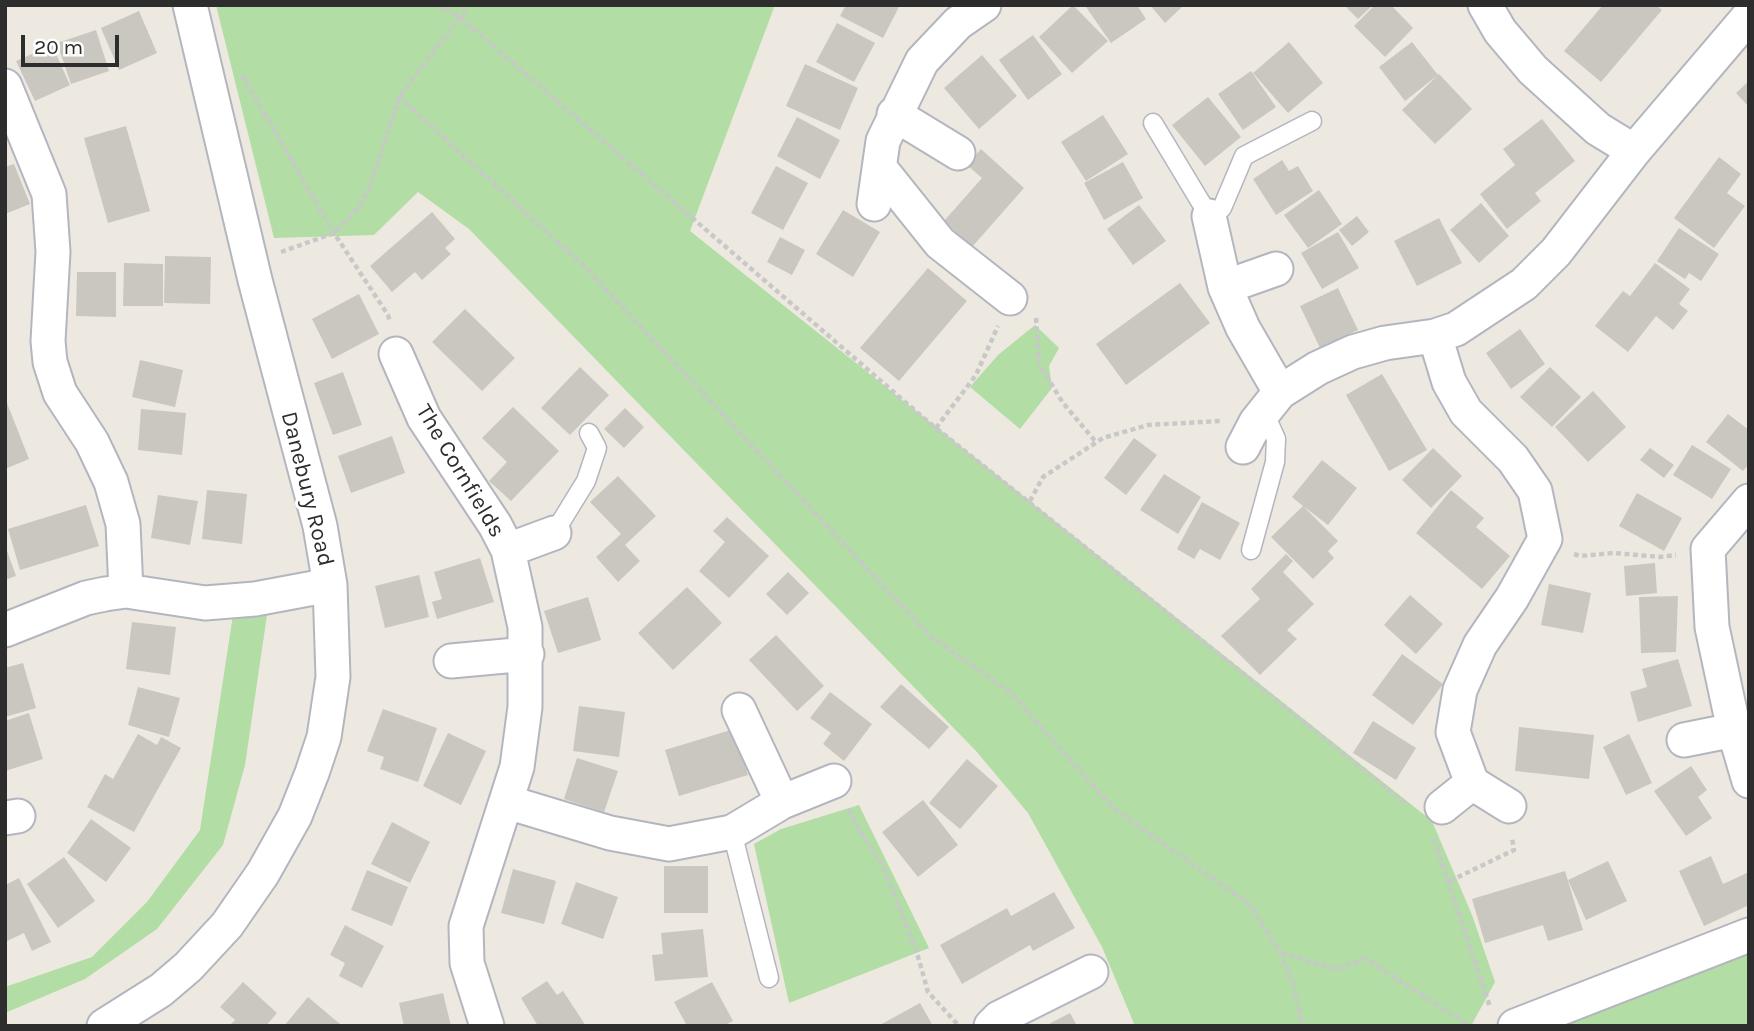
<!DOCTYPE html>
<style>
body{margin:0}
#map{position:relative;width:1754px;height:1031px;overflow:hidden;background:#ede9e1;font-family:Karla,sans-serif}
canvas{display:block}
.frame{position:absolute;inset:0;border:7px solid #2d2d2d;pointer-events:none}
.scale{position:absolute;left:21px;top:35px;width:98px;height:32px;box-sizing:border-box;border:4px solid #2d2d2d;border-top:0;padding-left:9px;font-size:21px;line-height:24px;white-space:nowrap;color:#2d2d2d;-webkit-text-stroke:5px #fff;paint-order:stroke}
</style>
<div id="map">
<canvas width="1754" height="1031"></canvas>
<div class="frame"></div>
<div class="scale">20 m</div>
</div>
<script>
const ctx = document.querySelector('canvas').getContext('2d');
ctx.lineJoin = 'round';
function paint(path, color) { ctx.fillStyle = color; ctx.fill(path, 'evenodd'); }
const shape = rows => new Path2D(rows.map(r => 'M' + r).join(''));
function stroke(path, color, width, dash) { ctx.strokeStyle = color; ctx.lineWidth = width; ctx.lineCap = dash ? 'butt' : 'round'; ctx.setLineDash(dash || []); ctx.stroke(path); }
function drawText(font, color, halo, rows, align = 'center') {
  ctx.font = font + ' Karla,sans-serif'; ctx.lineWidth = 6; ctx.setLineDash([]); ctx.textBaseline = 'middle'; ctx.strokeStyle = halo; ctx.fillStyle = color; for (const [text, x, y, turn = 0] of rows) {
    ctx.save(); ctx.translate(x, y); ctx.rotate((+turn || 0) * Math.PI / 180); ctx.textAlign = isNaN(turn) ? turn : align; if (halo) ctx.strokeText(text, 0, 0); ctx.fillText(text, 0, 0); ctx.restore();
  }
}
const green = shape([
 [216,5,775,5,690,231,1432,821,1472,915,1495,982,1471,1026,1135,1026,1102,947,1028,813,976,751,469,229,418,192,374,235,274,238],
 [1035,325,1059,348,1049,366,1052,388,1020,429,970,387,998,355],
 [233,615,267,615,245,765,223,845,157,929,85,979,5,1013,5,987,92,957,147,902,200,830],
 [859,805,929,948,789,1003,754,844,781,829],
 [1749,951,1749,1026,1550,1026]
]);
const building = shape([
 [846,5,900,5,883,38,840,16],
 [1073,5,1108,41,1072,73,1039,37],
 [1089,5,1137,5,1146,19,1111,43,1086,7],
 [1150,5,1184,5,1165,23],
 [1344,5,1373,5,1358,19],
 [1375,5,1391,5,1413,28,1385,57,1354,26],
 [1603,5,1656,5,1662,10,1601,82,1564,51],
 [139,11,157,53,119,70,101,28],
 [837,23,875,43,854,82,816,62],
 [96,30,109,71,71,84,57,43],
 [1033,35,1062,74,1028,100,999,60],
 [1289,42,1323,83,1288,113,1253,73],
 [1412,42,1438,75,1405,101,1379,67],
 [52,45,70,85,35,101,16,61],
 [982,55,1017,96,979,129,944,88],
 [805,64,858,88,840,130,786,106],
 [1251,71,1276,107,1243,130,1218,94],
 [1439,74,1472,109,1435,144,1402,110],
 [1749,81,1749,107,1736,93],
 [1208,97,1241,137,1205,166,1172,125],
 [1103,115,1128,154,1086,181,1061,142],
 [797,117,840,140,820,179,777,156],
 [1542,119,1575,161,1535,193,1541,201,1507,229,1480,194,1515,165,1503,149],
 [126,126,150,211,108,223,84,138],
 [981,149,1024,188,972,247,944,221,982,178,967,165],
 [1719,157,1741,174,1727,193,1745,206,1714,248,1674,218],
 [1282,160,1289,171,1298,166,1313,191,1276,215,1253,179],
 [1123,162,1143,198,1104,220,1084,183],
 [14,164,30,204,5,214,5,167],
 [776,166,808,183,783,230,751,213],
 [1319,190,1342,224,1308,248,1284,215],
 [1481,203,1509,236,1479,263,1450,230],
 [1139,205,1166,241,1133,265,1107,229],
 [843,210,880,232,853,277,816,254],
 [432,212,455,239,445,248,451,254,422,280,415,272,392,292,370,266],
 [1357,216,1369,232,1352,246,1339,230],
 [1439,218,1462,263,1417,286,1394,241],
 [1679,228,1719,254,1701,281,1689,273,1685,279,1657,261],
 [1338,232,1359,268,1322,289,1301,253],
 [780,237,805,250,792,275,767,262],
 [165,256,211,257,210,304,164,303],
 [124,263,163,264,163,306,123,306],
 [1655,263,1690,289,1679,304,1688,311,1673,330,1656,316,1628,352,1595,326,1623,291,1630,296],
 [928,268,967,301,899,381,860,348],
 [77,272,116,272,116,317,76,316],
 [1180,283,1210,323,1126,385,1096,344],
 [1338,288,1358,330,1320,348,1300,306],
 [359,294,379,334,332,359,312,319],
 [465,309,515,358,482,391,432,342],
 [1520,329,1545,364,1511,389,1486,353],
 [140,360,183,370,175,407,132,397],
 [580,367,609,395,570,435,541,408],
 [1550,367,1581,397,1552,427,1520,397],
 [343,372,362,425,333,435,314,383],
 [1382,374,1427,450,1389,471,1346,395],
 [1593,391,1626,427,1588,462,1555,427],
 [5,398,29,459,5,469],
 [513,407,559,451,511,501,489,481,507,462,482,438],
 [625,408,644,427,624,448,604,429],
 [141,409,186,413,182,455,138,450],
 [1728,414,1749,430,1749,464,1743,471,1706,442],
 [392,436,405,473,351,493,338,456],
 [1134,438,1157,455,1126,495,1104,478],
 [1692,445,1731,469,1712,499,1673,475],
 [1433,448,1462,476,1431,508,1402,480],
 [1650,448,1674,465,1664,478,1640,460],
 [1322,460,1357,488,1328,525,1303,506,1338,541,1328,551,1334,558,1313,579,1271,537,1303,506,1292,497],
 [1164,474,1201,497,1178,534,1140,510],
 [618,476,656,516,625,545,640,561,618,582,596,557,621,534,590,502],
 [207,490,247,494,242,544,202,539],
 [1451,490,1484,518,1476,527,1510,556,1482,589,1416,533],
 [1637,493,1682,518,1664,551,1619,526],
 [158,495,198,501,190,545,151,538],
 [1202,502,1240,523,1220,560,1200,549,1194,559,1177,549],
 [86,505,99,546,20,570,8,529],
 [727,517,769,556,729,598,699,571,725,542,713,531],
 [5,545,16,576,5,580],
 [1286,554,1293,561,1283,572,1314,604,1287,630,1297,639,1260,675,1221,636,1260,599,1251,589],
 [480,558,494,602,437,619,432,602,442,599,434,572],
 [1655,563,1657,593,1626,596,1624,566],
 [788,572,809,593,787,615,766,594],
 [419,575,429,617,385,628,375,586],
 [1549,584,1591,593,1583,633,1541,625],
 [687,587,722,623,673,670,638,633],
 [1410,595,1443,624,1416,654,1384,625],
 [1678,596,1676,652,1641,653,1639,597],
 [588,597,601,640,558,653,544,611],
 [132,622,176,627,170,675,126,669],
 [776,635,824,686,797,711,749,660],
 [1402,654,1443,684,1413,725,1372,695],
 [1678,659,1692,706,1638,722,1630,692,1647,687,1642,669],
 [23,663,36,708,5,717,5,668],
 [901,684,949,727,929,749,880,707],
 [138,687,180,698,169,737,128,725],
 [830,692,872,724,844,761,823,744,831,733,810,718],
 [579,706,625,712,619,757,573,751],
 [383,709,437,728,418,782,380,769,384,757,367,751],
 [29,713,43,759,5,771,5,721],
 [1373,721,1416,748,1396,780,1353,753],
 [1519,727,1594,735,1589,779,1515,771],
 [734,729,748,775,679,796,665,750],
 [448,733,486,751,461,805,423,786],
 [138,734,157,745,161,737,181,748,134,832,87,807,105,774,113,779],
 [1629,734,1652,783,1626,795,1603,747],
 [577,758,618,771,604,812,564,799],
 [967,759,998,786,960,829,929,803],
 [1691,766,1707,790,1698,797,1712,818,1686,836,1654,791],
 [923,800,958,845,918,877,882,832],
 [91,819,131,848,106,882,67,853],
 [392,822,430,842,410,883,371,864],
 [1711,856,1723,884,1749,872,1749,905,1704,926,1679,871],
 [64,857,95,901,58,928,27,884],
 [1608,861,1627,901,1586,920,1568,880],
 [664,866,708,866,708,913,664,913],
 [513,869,556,881,544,924,501,913],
 [367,870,408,887,392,926,351,910],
 [1565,871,1583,930,1548,941,1543,925,1485,943,1472,899],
 [19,878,51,942,32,951,24,933,5,942,5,885],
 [576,882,618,897,603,939,561,924],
 [1054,892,1075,928,1033,951,1030,945,962,984,940,945,1007,908,1011,916],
 [345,925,384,946,362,988,339,976,345,963,330,955],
 [703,929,708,977,655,981,652,955,663,954,661,933],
 [547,981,557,995,563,991,586,1026,538,1026,521,998],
 [243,982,277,1013,266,1026,229,1026,235,1020,220,1007],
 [712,982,733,1021,723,1026,687,1026,674,1002],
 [443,993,451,1026,404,1026,399,1003],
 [308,997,340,1024,338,1026,284,1026],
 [920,1003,933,1026,878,1026],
 [1070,1013,1077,1026,1045,1026]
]);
const path = shape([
 [438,5,461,18,926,420,1409,806],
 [242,75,334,233,388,315,390,322],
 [399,97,585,267,930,636,1010,692,1114,809,1248,903,1280,952,1293,983,1302,1023,1299,1026],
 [281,252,334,233,357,209,368,192,399,97,469,5],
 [1036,318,1039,364,1063,403,1096,442],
 [936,428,976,375,998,326],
 [1030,501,1043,477,1103,438,1148,425,1220,421],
 [1574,554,1580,556,1614,553,1660,557,1676,555],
 [848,810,885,871,917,953,928,992,959,1026],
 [1434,839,1490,1007],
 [1450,881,1514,850,1512,838],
 [1281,953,1336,969,1366,959,1470,1026]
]);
const lane = shape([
 [1153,123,1209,216,1222,208,1244,156,1312,121],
 [554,533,586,481,597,448,589,433],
 [1251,550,1275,462,1276,439,1264,412],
 [732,832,769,978]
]);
const street = shape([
 [1485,5,1500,31,1533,70,1598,129,1634,151],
 [5,86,49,194,53,252,48,341,50,362,60,393,92,442,111,482,123,524,126,591],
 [894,114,958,153],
 [880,168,940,243,1010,298],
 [874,204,883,141,922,61,958,23,984,5],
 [1209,216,1225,287,1243,328,1280,392],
 [1225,287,1276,269],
 [1435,336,1449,382,1466,412,1513,459,1535,491,1545,539,1512,598,1480,645,1460,690,1453,732,1472,783],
 [396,354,424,418,495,525,508,550,525,627,525,707,517,767,466,926,467,963,487,1026],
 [1243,447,1256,422,1280,392,1318,368,1353,352,1385,343,1435,336,1456,329,1524,284,1556,252,1634,151,1749,16],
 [1749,501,1708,549,1712,627,1734,730,1749,781],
 [508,550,554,533],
 [5,630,86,598,105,594,126,591,205,603,255,599,330,585],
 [451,661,527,654],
 [739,710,782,802],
 [1684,740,1734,730],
 [507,802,610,833,669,844,732,832,782,802,834,781],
 [1442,807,1472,783,1509,806],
 [5,818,18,816],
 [104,1026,161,990,188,967,227,925,263,873,295,816,312,773,324,737,333,677,330,585,320,526,255,280,190,5],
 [991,1026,999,1018,1091,972],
 [1515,1026,1749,935]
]);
const streetNames = [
 ["The Cornfields",460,471,59],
 ["Danebury Road",307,489,76]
];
paint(green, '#b2dda4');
paint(building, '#c9c7bf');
stroke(lane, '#b4b6bf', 21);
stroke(street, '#b4b6bf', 37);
stroke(path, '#c8c8c8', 4.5, [5, 3.5]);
stroke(lane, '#fff', 18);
stroke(street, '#fff', 33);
drawText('23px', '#2d2d2d', '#fff', streetNames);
</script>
